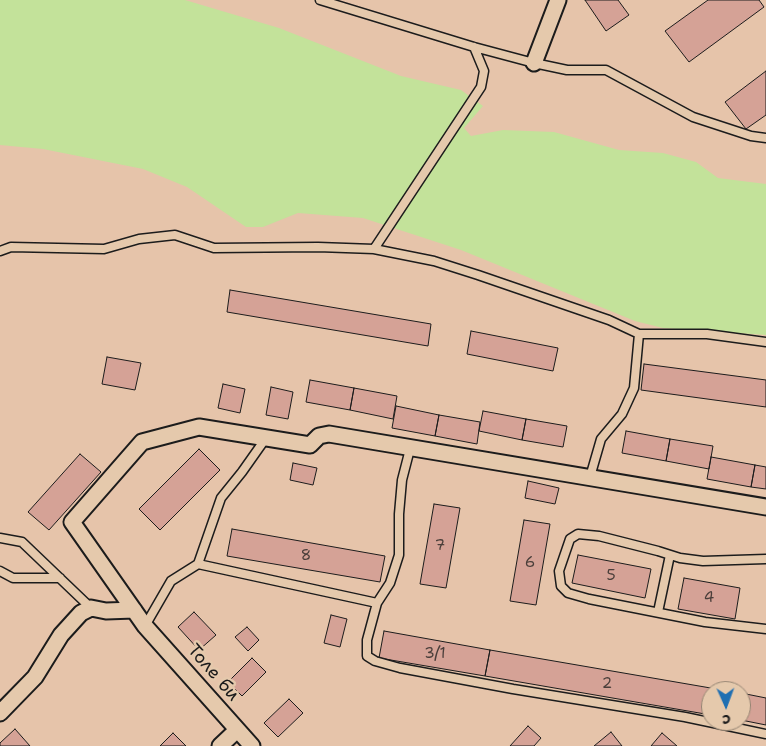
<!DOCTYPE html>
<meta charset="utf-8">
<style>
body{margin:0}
#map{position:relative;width:766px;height:746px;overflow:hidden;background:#e6c4aa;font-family:"Shantell Sans",sans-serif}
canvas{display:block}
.north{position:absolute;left:701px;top:681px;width:50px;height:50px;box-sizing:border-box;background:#e5c9ac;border:1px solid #958472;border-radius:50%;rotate:178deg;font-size:14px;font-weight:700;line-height:20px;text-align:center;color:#1c1c1c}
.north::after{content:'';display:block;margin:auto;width:18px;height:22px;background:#1f6fb2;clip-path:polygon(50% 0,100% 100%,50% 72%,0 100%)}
</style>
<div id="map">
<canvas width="766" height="746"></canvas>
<div class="north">С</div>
</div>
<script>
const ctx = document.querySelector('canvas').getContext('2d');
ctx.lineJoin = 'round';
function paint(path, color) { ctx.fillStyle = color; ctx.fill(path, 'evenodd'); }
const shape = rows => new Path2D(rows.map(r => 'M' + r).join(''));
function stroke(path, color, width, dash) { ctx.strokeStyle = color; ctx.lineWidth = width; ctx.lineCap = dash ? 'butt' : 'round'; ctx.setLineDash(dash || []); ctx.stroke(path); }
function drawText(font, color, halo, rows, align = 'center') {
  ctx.font = font + ' "Shantell Sans",sans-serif'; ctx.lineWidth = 5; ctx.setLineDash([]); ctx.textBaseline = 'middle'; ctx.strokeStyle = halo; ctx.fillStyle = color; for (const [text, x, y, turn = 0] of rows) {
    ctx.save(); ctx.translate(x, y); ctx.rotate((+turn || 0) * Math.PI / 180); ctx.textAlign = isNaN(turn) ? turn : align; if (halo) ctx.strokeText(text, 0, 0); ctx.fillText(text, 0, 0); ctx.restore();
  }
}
const green = shape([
 [0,0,185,0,279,28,401,76,461,90,483,106,464,128,471,136,503,130,554,132,619,150,663,153,696,162,718,178,766,184,766,335,663,328,635,321,461,250,363,218,298,213,263,227,246,227,187,187,143,169,43,149,0,145]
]);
const building = shape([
 [585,0,618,0,629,15,606,31,585,0],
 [708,0,759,0,764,7,689,62,665,31,708,0],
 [766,71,766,115,746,129,725,102,766,71],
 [230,290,431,324,428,346,227,312,230,290],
 [471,331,558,348,553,371,467,354,471,331],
 [107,357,141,363,135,390,102,384,107,357],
 [644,364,766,380,766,407,641,390,644,364],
 [310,380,354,388,350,410,306,402,310,380],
 [223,384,245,389,240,413,218,408,223,384],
 [271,387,293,392,288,419,266,415,271,387],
 [354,388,397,396,393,419,350,410,354,388],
 [396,406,439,415,435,436,392,428,396,406],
 [483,411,526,419,522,440,479,431,483,411],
 [439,415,480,422,477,444,435,436,439,415],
 [526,419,567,426,563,447,522,440,526,419],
 [626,431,670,439,666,461,622,453,626,431],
 [670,439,713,446,709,469,666,461,670,439],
 [199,449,220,470,160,530,139,509,199,449],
 [80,454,101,472,49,530,28,512,80,454],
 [711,457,755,465,751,487,707,479,711,457],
 [293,463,317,468,313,485,290,480,293,463],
 [755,465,766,467,766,489,751,487,755,465],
 [528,481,559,488,555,504,525,498,528,481],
 [434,504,460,508,446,588,420,584,434,504],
 [524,520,550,524,536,605,510,601,524,520],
 [232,529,385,556,380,582,227,556,232,529],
 [578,555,651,569,645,598,572,583,578,555],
 [684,578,740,588,735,619,678,609,684,578],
 [194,612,216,635,199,650,178,627,194,612],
 [331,615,347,619,340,647,324,643,331,615],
 [247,627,259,640,248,651,235,637,247,627],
 [384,631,490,650,485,676,379,658,384,631],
 [490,650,728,691,711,691,711,715,485,676,490,650],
 [252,658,266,672,242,696,228,682,252,658],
 [741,693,766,698,766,725,741,720,741,693],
 [289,699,303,713,278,737,264,723,289,699],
 [528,726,541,738,534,746,510,746,528,726],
 [15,729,30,746,0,746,0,743,15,729],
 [611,732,622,746,594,746,611,732],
 [173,733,186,746,160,746,173,733],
 [662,733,677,746,651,746,662,733]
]);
const service = shape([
 [320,0,474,47,534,63,567,70,606,70,693,117,751,136,766,138],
 [374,249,481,87,484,71,474,47],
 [0,251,11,247,104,249,139,239,175,235,214,248,318,247,374,249,434,261,478,275,609,320,639,334],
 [410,449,402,480,399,514,399,555,390,583,377,603,367,640,367,656,375,661,400,668,513,689,685,717,766,734],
 [590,477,601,439,622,414,634,388,639,334,707,334,766,342],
 [0,538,22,542,91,608],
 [766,559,703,561,680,558,658,551,599,536,578,534,570,539,559,571,561,586,568,593,589,599,705,622,766,629],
 [198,564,377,603],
 [0,571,13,578,60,578],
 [658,612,670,555],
 [145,626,171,581,198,564,221,498,242,472,266,438]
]);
const minor = shape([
 [534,63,558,0],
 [0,713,35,677,61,635,81,613,91,608,106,611,134,610],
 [220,746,237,730],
 [252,746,145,626,72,522,142,442,199,427,310,445,319,436,329,434,766,507]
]);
const numberNames = [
 ["7",440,546],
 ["8",306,556],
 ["6",530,563],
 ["5",611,576],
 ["4",709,598],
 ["3/1",435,654],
 ["2",607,684]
];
const streetNames = [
 ["Толе би",213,673,49]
];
paint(green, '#c3e29a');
paint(building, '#d5a296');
stroke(building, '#1c1c1c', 1);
stroke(service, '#1c1c1c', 11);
stroke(minor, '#1c1c1c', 19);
stroke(service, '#e5c9ac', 8);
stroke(minor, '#e5c9ac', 15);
drawText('15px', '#4a3e3a', null, numberNames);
drawText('18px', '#1c1c1c', '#e5c9ac', streetNames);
</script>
